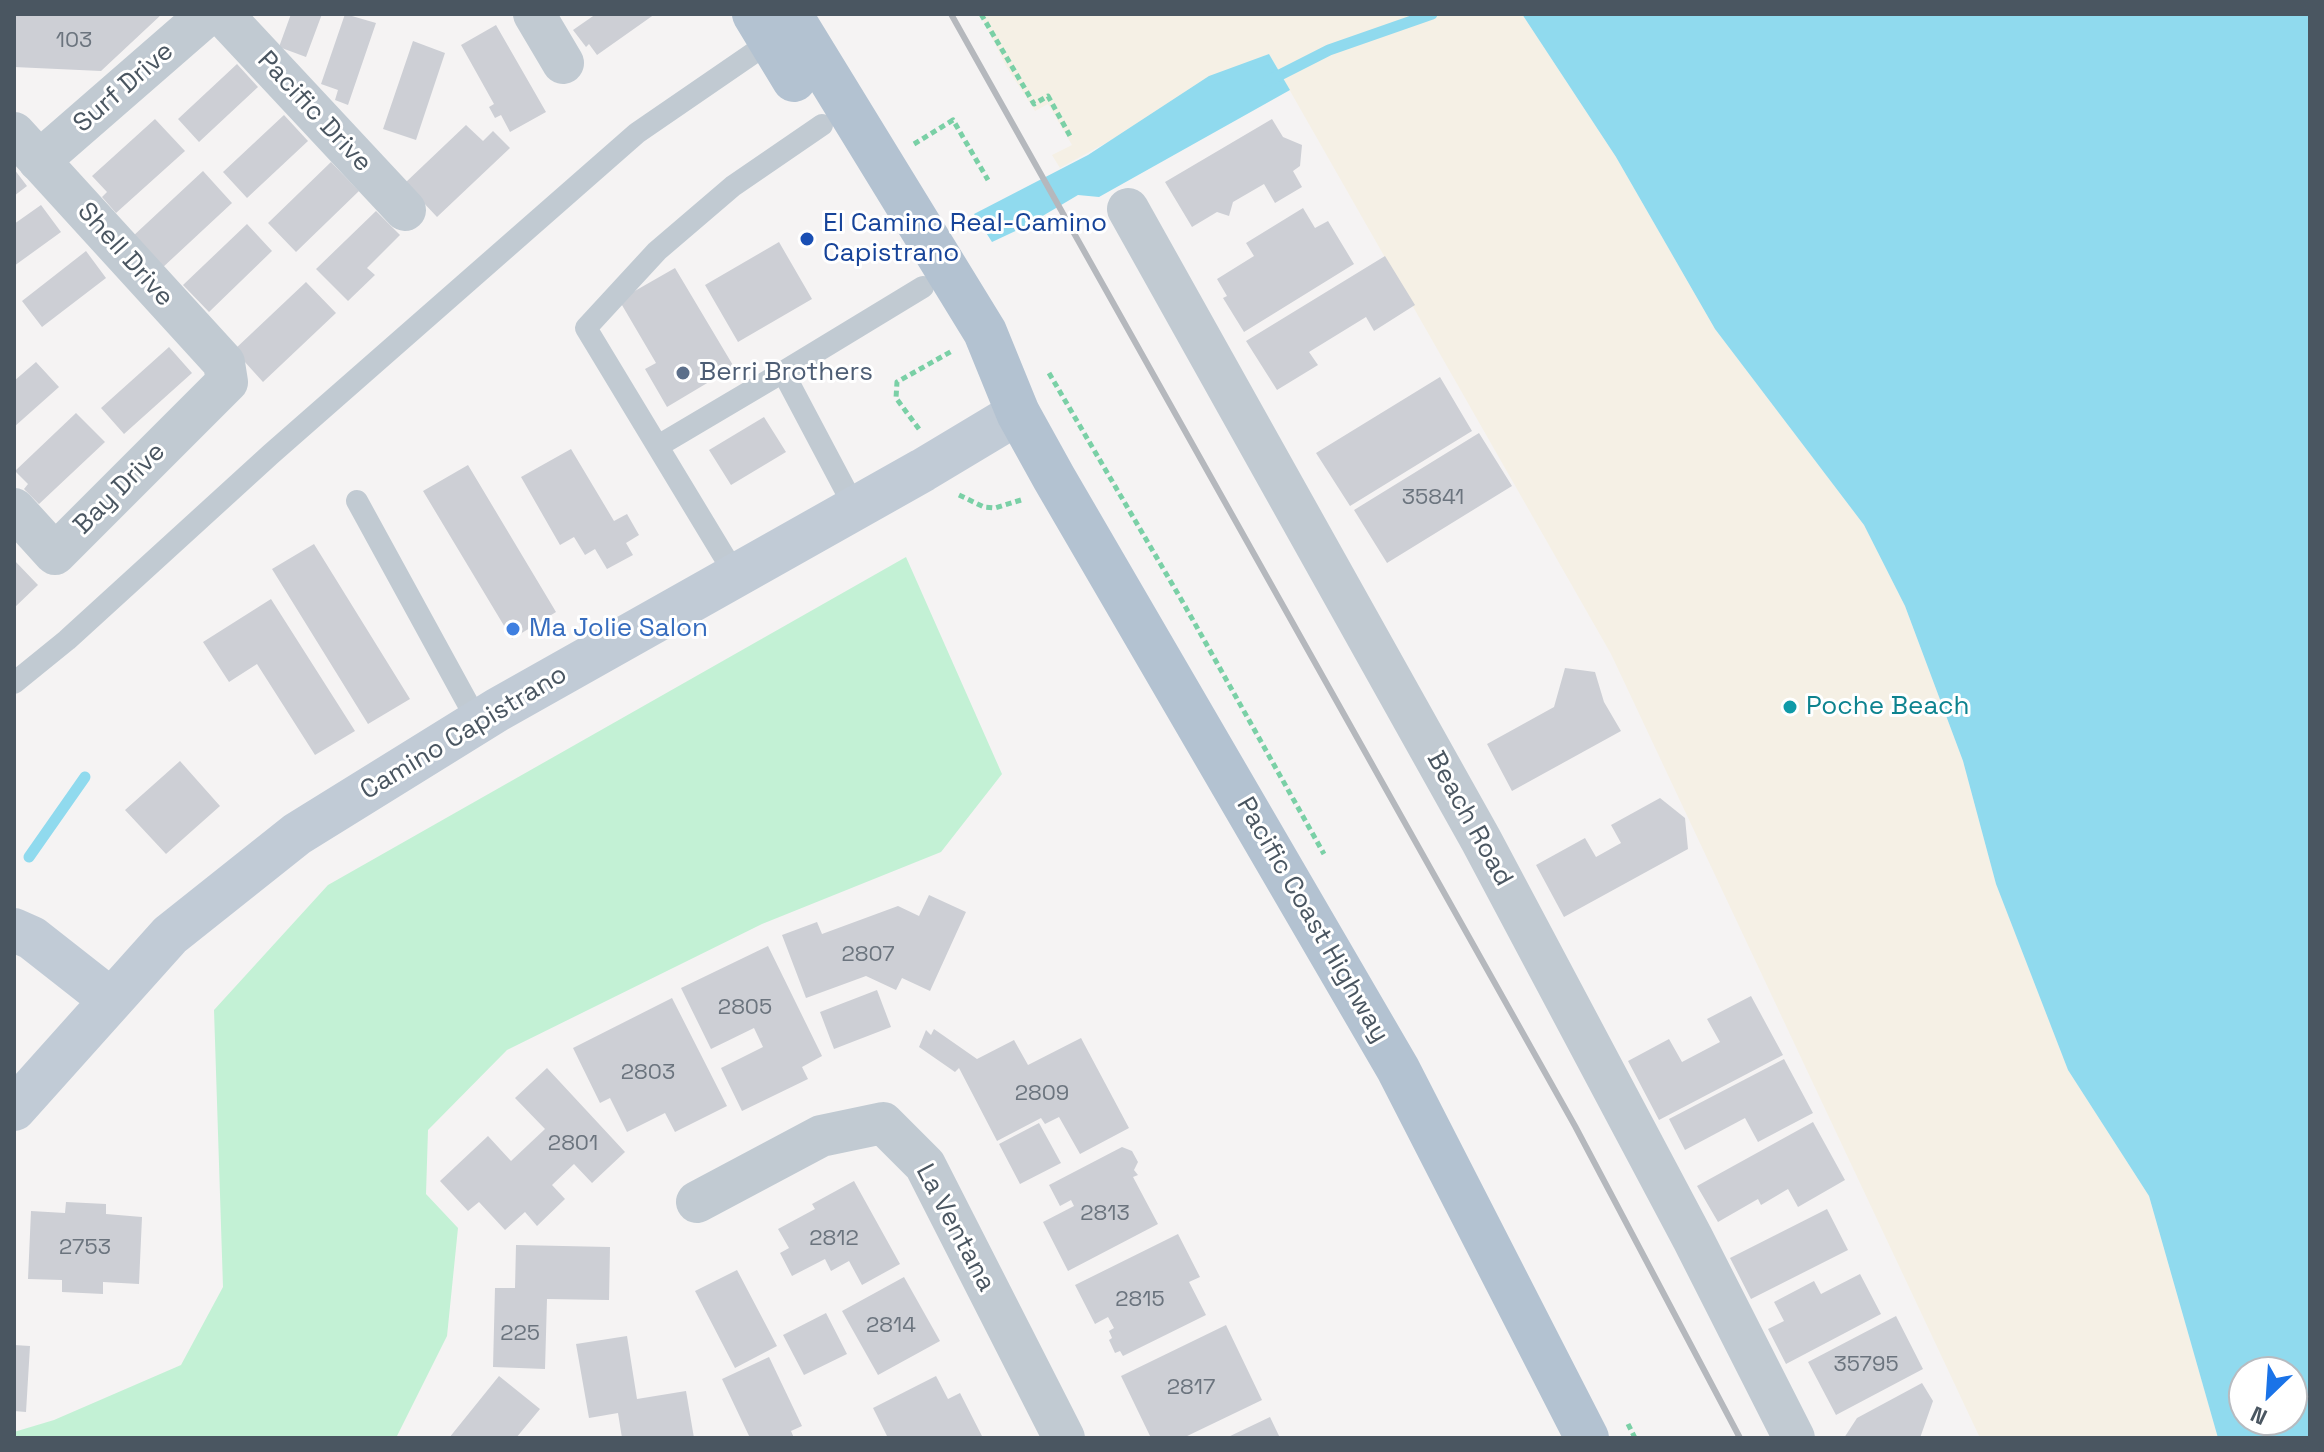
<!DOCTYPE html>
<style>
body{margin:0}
#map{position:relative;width:2324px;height:1452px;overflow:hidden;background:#f5f3f3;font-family:"Space Grotesk",sans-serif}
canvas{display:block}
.frame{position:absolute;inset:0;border:16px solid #4a5661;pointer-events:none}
.north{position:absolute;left:2228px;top:1356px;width:80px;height:80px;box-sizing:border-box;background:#fff;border:2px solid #b7bbc0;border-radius:50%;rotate:205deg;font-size:22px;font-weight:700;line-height:32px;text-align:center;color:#4a5661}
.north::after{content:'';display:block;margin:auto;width:28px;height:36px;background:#1a73e8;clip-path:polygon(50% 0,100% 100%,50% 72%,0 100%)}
</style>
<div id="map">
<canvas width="2324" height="1452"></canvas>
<div class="frame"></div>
<div class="north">N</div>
</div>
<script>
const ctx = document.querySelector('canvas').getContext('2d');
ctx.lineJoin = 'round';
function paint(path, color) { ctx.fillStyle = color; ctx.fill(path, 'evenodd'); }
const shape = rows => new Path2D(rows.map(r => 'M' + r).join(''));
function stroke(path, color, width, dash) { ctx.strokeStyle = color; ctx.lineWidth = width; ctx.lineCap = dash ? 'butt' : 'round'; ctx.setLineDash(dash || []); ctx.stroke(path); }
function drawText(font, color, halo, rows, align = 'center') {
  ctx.font = font + ' "Space Grotesk",sans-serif'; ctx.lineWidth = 6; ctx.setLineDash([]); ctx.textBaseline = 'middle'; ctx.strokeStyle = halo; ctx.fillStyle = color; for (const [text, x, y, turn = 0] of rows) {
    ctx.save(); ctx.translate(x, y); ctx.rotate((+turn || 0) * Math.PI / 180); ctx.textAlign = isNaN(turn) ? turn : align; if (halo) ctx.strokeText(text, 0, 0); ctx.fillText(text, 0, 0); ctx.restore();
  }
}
const green = shape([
 [906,557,1002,774,941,852,762,924,507,1050,428,1130,426,1194,458,1228,447,1336,396,1438,14,1438,14,1432,54,1420,181,1365,223,1287,214,1010,328,885]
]);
const sand = shape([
 [980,14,1522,14,1616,157,1715,329,1864,525,1905,606,1963,761,1996,884,2068,1070,2149,1196,2218,1438,1980,1438,1611,654,1269,54,1060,168,1052,155,1072,145,1048,104,1035,111,1006,66]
]);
const water = shape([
 [1522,14,2310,14,2310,1438,2218,1438,2149,1196,2068,1070,1996,884,1963,761,1905,606,1864,525,1715,329,1616,157],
 [2244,1372,2292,1372,2292,1420,2244,1420],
 [1269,54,1290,90,1099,197,1078,195,1024,227,992,242,974,214,1088,155,1209,76]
]);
const stream = shape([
 [1268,81,1329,50,1432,14],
 [29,857,85,777]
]);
const building = shape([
 [14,14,77,15,162,14,101,71,14,67],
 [291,14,322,14,306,57,279,47],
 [345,14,376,23,348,105,335,100,338,90,321,84],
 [596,14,655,14,597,55,589,44,586,47,573,30],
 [496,25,546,112,510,132,501,115,495,118,489,107,494,104,461,45],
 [413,41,445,53,416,140,383,129],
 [237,64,258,87,199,142,178,119],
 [284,115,308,141,247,198,223,172],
 [155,119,185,151,116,213,102,197,107,192,92,176],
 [1272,119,1283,137,1302,145,1300,166,1293,171,1302,187,1275,203,1264,184,1233,202,1229,216,1217,212,1192,227,1165,182],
 [466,125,483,141,493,131,510,148,437,217,405,183],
 [331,162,359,191,296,252,268,223],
 [14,169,27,186,14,196],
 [203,171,232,203,161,269,132,237],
 [41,205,61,232,14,266,14,224],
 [1303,208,1315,228,1328,221,1354,264,1244,332,1223,298,1227,296,1217,279,1254,256,1246,243],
 [376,211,400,235,367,268,375,275,348,301,316,269],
 [247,224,272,251,209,312,183,285],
 [779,242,812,299,738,342,705,285],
 [86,251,106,278,42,327,22,301],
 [1385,256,1415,305,1374,331,1366,317,1309,352,1318,365,1277,390,1246,341],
 [675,268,734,367,667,407,645,369,656,363,619,300],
 [306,282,336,313,263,382,234,350],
 [169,347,192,373,124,434,101,408],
 [36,362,59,387,14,427,14,381],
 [1440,377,1472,431,1350,506,1316,453],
 [76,413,105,442,39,504,24,489,28,484,15,471],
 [764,417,786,452,731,485,709,450],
 [1479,433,1512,486,1387,563,1354,510],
 [571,449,614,521,627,514,639,535,626,543,633,555,607,569,595,549,585,555,574,537,560,545,521,477],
 [468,465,556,612,512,639,423,491],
 [314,544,410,699,368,724,272,569],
 [14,560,38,585,14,608],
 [271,599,355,731,315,755,257,664,229,682,203,642],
 [1565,668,1595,672,1604,702,1621,731,1512,791,1487,744,1554,707],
 [180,761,220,806,166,854,125,810],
 [1660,798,1685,818,1688,849,1564,917,1536,865,1585,838,1596,857,1621,843,1611,825],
 [929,895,966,912,930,991,902,978,896,990,866,976,806,998,782,935,817,922,822,934,898,906,919,916],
 [768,946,822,1056,802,1067,808,1079,742,1111,721,1068,763,1047,754,1028,711,1049,681,988],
 [877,990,891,1027,834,1049,820,1012],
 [1751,996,1783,1055,1659,1120,1628,1061,1669,1039,1682,1062,1720,1042,1707,1019],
 [672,998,727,1106,675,1132,665,1113,627,1132,610,1098,600,1103,573,1048],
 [934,1029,977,1059,1014,1040,1028,1065,1081,1038,1129,1128,1080,1154,1059,1117,1045,1124,1041,1118,997,1141,959,1068,955,1072,919,1047,926,1030,931,1035],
 [1784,1059,1813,1113,1758,1142,1745,1118,1685,1150,1669,1119],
 [547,1068,625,1152,592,1183,574,1164,552,1185,565,1199,537,1226,525,1212,505,1230,479,1202,468,1211,440,1181,488,1136,511,1161,545,1129,515,1098],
 [1813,1122,1845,1180,1798,1207,1788,1189,1761,1205,1758,1199,1718,1222,1697,1186],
 [1039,1123,1061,1163,1020,1184,999,1144],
 [1122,1147,1132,1151,1138,1162,1134,1170,1138,1175,1133,1177,1158,1224,1068,1271,1043,1222,1074,1206,1071,1200,1060,1206,1049,1185],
 [854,1181,900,1264,862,1285,849,1261,831,1271,825,1259,792,1276,780,1253,789,1248,778,1229,815,1209,812,1204],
 [66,1202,106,1204,106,1214,142,1217,139,1284,103,1282,103,1294,62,1292,62,1280,28,1279,31,1211,65,1213],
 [1827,1209,1848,1250,1751,1299,1730,1258],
 [1178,1234,1200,1277,1189,1282,1206,1315,1123,1356,1120,1351,1115,1353,1109,1340,1112,1338,1109,1331,1114,1328,1108,1317,1095,1324,1075,1285],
 [516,1245,610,1247,609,1300,547,1299,545,1369,493,1367,495,1288,515,1288],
 [737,1270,777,1346,735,1368,695,1291],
 [1860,1274,1881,1314,1786,1364,1768,1329,1784,1321,1774,1302,1814,1281,1821,1294],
 [904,1277,940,1341,878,1375,842,1311],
 [826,1313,847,1354,804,1375,783,1335],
 [1896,1316,1923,1369,1836,1415,1808,1362],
 [1226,1325,1262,1400,1183,1438,1151,1438,1121,1376],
 [627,1336,637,1399,686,1391,694,1438,622,1438,618,1413,589,1418,576,1344],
 [14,1345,30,1346,26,1412,14,1411],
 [769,1357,802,1426,791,1431,794,1438,750,1438,722,1379],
 [499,1376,540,1409,516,1438,449,1438],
 [936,1376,948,1399,960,1393,983,1438,888,1438,873,1408],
 [1922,1383,1933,1401,1920,1438,1844,1438,1857,1418],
 [1270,1417,1280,1438,1226,1438]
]);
const path = shape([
 [981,14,1034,104,1048,96,1070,136],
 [914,144,953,120,988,180],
 [1049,373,1185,606,1324,854],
 [919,429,896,398,897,382,952,351],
 [959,495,984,507,995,508,1021,500],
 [1628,1424,1635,1438]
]);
const service = shape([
 [658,446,783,372],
 [357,501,478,722],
 [855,508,783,372,923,287],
 [736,576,586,328,657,251,733,186,822,125],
 [14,683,67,640,271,454,637,133,771,41]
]);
const minor = shape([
 [222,14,405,210],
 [534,14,563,63],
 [14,133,224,363,227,382,55,554,14,509],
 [39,161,208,14],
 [1128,209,1481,840,1693,1239,1794,1438],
 [697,1202,821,1136,883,1123,925,1165,1064,1438]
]);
const secondary = shape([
 [14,930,32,938,111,1000],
 [14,1109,170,935,297,834,497,710,923,470,1018,413]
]);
const primary = shape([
 [754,14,794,80],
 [790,14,985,332,1018,413,1054,478,1398,1069,1587,1438]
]);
const rail = shape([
 [951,14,1575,1126,1740,1438]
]);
const markers = [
 [807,239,8,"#1a4fb4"],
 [683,373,8,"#5c6f8a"],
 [513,629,8,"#3f7fe0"],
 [1790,707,8,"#0f9aa8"]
];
const numberNames = [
 ["103",74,41],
 ["35841",1433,498],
 ["2807",868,955],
 ["2805",745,1008],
 ["2803",648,1073],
 ["2809",1042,1094],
 ["2801",573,1144],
 ["2813",1105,1214],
 ["2812",834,1239],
 ["2753",85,1248],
 ["2815",1140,1300],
 ["2814",891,1326],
 ["225",520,1334],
 ["35795",1866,1365],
 ["2817",1191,1388]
];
const streetNames = [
 ["Surf Drive",124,88,-41],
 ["Pacific Drive",314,112,47],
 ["Shell Drive",125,255,48],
 ["Bay Drive",120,489,-45],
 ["Camino Capistrano",464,733,-31],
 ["Beach Road",1469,819,61],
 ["Pacific Coast Highway",1312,920,60],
 ["La Ventana",955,1228,62]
];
const transitNames = [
 ["El Camino Real-Camino",823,224],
 ["Capistrano",823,254]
];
const serviceNames = [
 ["Berri Brothers",699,373]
];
const shopNames = [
 ["Ma Jolie Salon",529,629]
];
const cultureNames = [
 ["Poche Beach",1806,707]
];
paint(green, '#c3f1d5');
paint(sand, '#f5f0e5');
paint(water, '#90daee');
stroke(stream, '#90daee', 11);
paint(building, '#cdcfd5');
stroke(path, '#7ad0a6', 5, [6, 4]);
stroke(service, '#c1cad2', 22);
stroke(minor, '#c1cad2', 42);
stroke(secondary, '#c1cbd6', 44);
stroke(primary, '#b3c2d1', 44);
stroke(rail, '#b5b8bd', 6);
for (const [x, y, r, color] of markers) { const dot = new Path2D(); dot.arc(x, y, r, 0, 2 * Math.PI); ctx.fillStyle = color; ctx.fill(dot); stroke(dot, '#fff', 3); }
drawText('22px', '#6b747e', null, numberNames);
drawText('26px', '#4a5661', '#fff', streetNames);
drawText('26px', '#164399', '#fff', transitNames, 'left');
drawText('26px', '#4e5e75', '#fff', serviceNames, 'left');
drawText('26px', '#366cbe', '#fff', shopNames, 'left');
drawText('26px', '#0d838f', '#fff', cultureNames, 'left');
</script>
